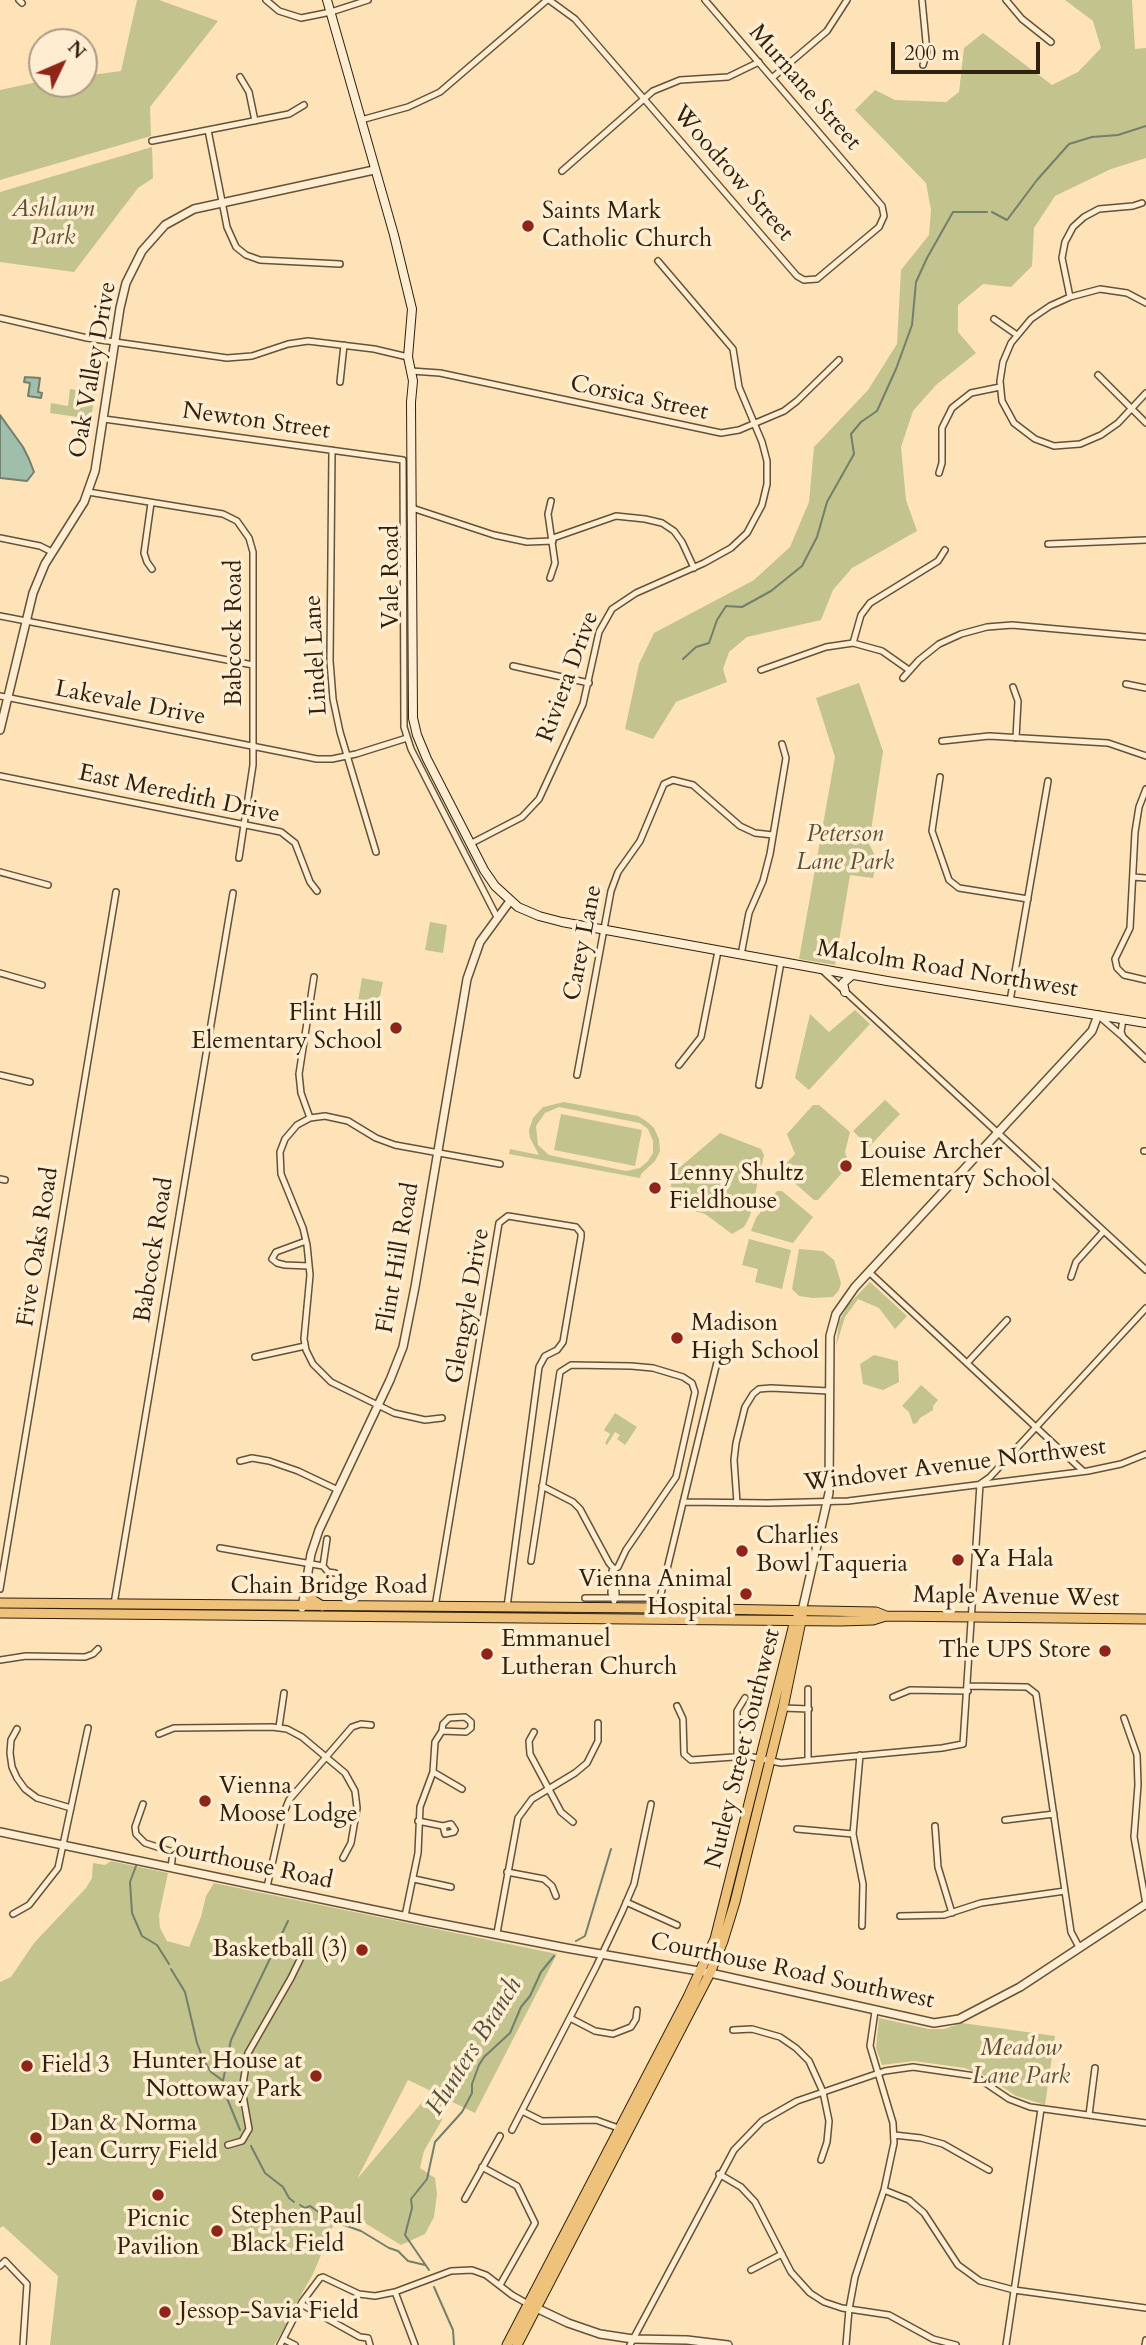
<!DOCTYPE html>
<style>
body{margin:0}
#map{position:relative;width:1146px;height:2345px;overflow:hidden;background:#fee3b8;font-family:Cardo,serif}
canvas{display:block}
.north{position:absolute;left:28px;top:28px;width:70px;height:70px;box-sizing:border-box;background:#feedd1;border:2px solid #ac9b83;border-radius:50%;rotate:46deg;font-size:19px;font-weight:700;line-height:28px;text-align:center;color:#30200e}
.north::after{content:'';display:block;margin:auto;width:24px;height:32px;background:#8f2418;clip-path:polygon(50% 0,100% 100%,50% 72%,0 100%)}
.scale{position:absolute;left:891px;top:42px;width:149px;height:32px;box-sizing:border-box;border:4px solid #30200e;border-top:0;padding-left:9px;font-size:21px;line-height:24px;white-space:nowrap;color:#30200e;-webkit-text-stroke:5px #feedd1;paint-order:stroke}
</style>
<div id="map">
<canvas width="1146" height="2345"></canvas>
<div class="north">N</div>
<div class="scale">200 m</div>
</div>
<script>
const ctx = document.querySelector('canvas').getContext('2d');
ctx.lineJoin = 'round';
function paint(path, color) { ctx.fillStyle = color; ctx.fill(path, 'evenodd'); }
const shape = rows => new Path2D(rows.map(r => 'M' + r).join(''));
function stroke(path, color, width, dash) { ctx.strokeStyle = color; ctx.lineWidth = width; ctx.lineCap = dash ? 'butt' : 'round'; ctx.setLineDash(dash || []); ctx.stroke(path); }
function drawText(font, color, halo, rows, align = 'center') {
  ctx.font = font + ' Cardo,serif'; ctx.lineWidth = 7; ctx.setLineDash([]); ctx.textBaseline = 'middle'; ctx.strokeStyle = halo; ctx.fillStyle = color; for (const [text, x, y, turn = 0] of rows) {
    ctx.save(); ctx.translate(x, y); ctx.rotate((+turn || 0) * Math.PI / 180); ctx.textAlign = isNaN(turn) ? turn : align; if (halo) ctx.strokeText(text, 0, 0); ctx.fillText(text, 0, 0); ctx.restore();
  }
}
const green = shape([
 [137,0,159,0,218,21,150,107,151,136,0,180,0,90,42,81,42,84,84,84,84,76,121,71],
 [1065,0,1132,0,1135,49,1146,48,1146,38,1146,158,1111,169,1055,196,1034,228,1032,266,1011,287,983,284,958,305,958,332,976,353,936,385,913,411,901,447,906,500,917,531,852,568,833,590,821,620,747,637,729,652,723,669,727,682,676,702,653,739,625,729,639,664,654,633,754,580,790,547,809,502,814,447,868,390,897,344,901,270,929,235,931,210,926,183,855,110,875,90,895,100,946,102,959,92,964,48,983,33,1052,85,1078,72,1101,48,1093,21],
 [152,147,153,178,138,188,74,272,0,262,0,192],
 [70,389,95,393,91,419,50,413,51,403,68,406],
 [859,683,883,751,869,844,877,859,873,878,850,875,835,965,799,959,835,757,816,698],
 [430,922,447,925,443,953,425,950],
 [362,978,383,982,380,996,368,1004,366,1015,362,1015,361,1020,357,1019,358,1014,356,1013],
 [855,1010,870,1024,809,1090,795,1078,810,1014,829,1032],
 [885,1100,900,1114,869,1147,853,1131],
 [564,1102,638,1116,646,1121,654,1128,659,1139,660,1151,655,1161,641,1174,640,1178,509,1154,510,1149,539,1155,530,1138,529,1130,533,1118,543,1107],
 [559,1107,640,1123,648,1129,653,1141,653,1153,648,1161,640,1168,626,1171,549,1155,538,1145,536,1126,545,1113],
 [813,1105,819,1105,850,1132,845,1152,849,1165,818,1200,814,1200,780,1170,795,1154,787,1134],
 [561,1114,642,1130,635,1166,554,1150],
 [720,1133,761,1149,764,1155,750,1216,744,1227,732,1234,705,1214,679,1207,671,1186,672,1176,678,1169],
 [777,1191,782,1191,813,1217,793,1243,751,1231,756,1218],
 [749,1239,791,1250,782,1289,755,1282,758,1269,742,1265],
 [799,1249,823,1251,834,1260,841,1283,839,1290,833,1297,813,1298,799,1296,792,1289],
 [870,1282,907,1316,895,1329,879,1308,858,1299,845,1317,836,1346,839,1322,847,1306],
 [874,1355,898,1361,899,1382,883,1390,863,1384,860,1364],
 [921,1385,938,1400,933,1406,933,1410,920,1418,917,1423,913,1424,909,1412,902,1406],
 [615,1413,637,1427,625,1445,617,1439,620,1435,615,1432,607,1445,605,1443,610,1434,604,1430],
 [111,1861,168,1873,159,1915,160,1928,167,1941,189,1947,201,1917,206,1896,214,1883,557,1954,475,2113,444,2098,442,2120,424,2151,420,2168,435,2178,437,2194,434,2217,425,2234,401,2245,342,2209,319,2254,321,2255,313,2274,293,2309,291,2309,284,2322,287,2324,274,2345,50,2345,58,2276,3,2226,0,2228,0,1982,11,1977,34,1943,86,1888,92,1878,93,1863,105,1865],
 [408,2080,429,2090,429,2094,357,2179],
 [879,2018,929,2029,944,2029,962,2023,1055,2036,1045,2105,1016,2096,988,2077,965,2068,914,2061,882,2065,876,2048]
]);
const water = shape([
 [25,377,40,378,38,392,42,393,41,398,28,396,30,383,24,382,25,377],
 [0,415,23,447,29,459,34,472,27,481,0,478,0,415]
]);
const stream = shape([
 [992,212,1007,220,1037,180,1069,144,1092,137,1118,135,1146,126],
 [683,659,696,647,709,643,717,620,726,606,742,607,771,591,802,566,817,537,827,502,854,454,851,434,861,422,877,411,896,369,912,325,916,282,927,258,953,212,987,212],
 [136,1866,130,1882,132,1913,142,1936,157,1945,169,1964],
 [576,1941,585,1936,611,1849],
 [171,1969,185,1992,197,2043,203,2059,211,2072,222,2080],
 [240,2130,222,2086,231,2040,288,1921],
 [251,2146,265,2173,283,2187,289,2198,294,2202],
 [300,2205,305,2208,310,2206,330,2220,361,2231,389,2248,398,2251,408,2261,425,2265],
 [429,2270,405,2235,412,2208,411,2199,427,2179,435,2142,462,2112,472,2093,472,2084,479,2065,484,2057,510,2033,521,2007,530,1996,541,1972,554,1956],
 [434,2287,453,2330,454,2345]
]);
const minor = shape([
 [19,0,22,3],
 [266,0,279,11,301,18,331,12,368,0],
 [549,0,575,19,797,276,804,280,817,279,879,227,884,216,882,206,705,0],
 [922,0,927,52,923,65],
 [1006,0,1022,19,1051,42],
 [240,77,249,92,255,121],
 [772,78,827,31,847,0],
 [361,120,408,107,440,92,547,0],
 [208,130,227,227,236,247,246,255,260,260,340,264],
 [152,141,289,114,304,105],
 [562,171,653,91,680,80,728,77,759,62],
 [1070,297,1062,258,1065,242,1073,227,1084,217,1099,209,1133,206,1142,203],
 [1146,303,1127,293,1100,289,1070,297,1050,306,1031,319,1011,343,1003,362,1000,381,1002,401,1014,423,1035,439,1054,446,1080,444,1101,435,1118,423,1146,393],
 [0,318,87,338,227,358,252,356,288,344,308,341,374,349,408,357],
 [994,319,1017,335],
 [411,371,440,373,721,433,739,430,784,411,797,401,839,360],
 [1098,375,1146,423],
 [340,382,344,345],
 [104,419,403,460,404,727,411,749,497,917],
 [332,450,330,661,333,699,340,732,376,852],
 [939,473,942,463,942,428,952,408,971,393,1000,387],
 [88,492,223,514,237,521,249,538,253,552,253,765,239,858],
 [151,503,144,553,147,562,152,569],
 [412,508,494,535,527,542,553,541],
 [0,538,40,546,52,552],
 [553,538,616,516,645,519,662,523,674,531,682,542,694,568],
 [1048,544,1146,540],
 [550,578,555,563,548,514,551,501],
 [0,616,253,665],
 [853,643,861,615,870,603,938,561,945,550],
 [513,666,589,683],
 [761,670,826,647,853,643,882,651,909,670],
 [903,678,919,660,939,644,961,634,987,627,1012,625,1146,637],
 [1126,684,1146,688],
 [1013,687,1018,701,1016,738],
 [0,696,317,759,332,759,356,754,407,738],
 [942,741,989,736,1108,743,1146,756],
 [0,776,281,832,295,843,310,882,317,891],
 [940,777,932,831,949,880,959,888,1028,899],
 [1146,789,1139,807,1135,832,1130,928,1115,959,1117,968,1124,975,1146,980],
 [470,844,522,817,539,799,583,704,599,632,612,609,636,593,704,563,731,548,747,533,762,505,767,484,767,461,762,442,739,387,733,349,658,261],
 [0,872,48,885],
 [1133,877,1146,878],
 [741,955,749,913,763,881,770,854,786,758,782,744],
 [822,970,1146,1270],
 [0,973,42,985],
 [1010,1001,1048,781],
 [1100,1017,1122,1036],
 [1123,1019,1121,1032,1123,1037,1146,1059],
 [679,1065,701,1037,718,951],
 [0,1075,30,1082],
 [577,1075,611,891,618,872,640,841,664,784,673,780,693,785,740,826,755,833,773,835],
 [759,1085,781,962],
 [310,1118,301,1093,299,1074,314,977],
 [1144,1151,1146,1151],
 [0,1179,5,1180],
 [306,1241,276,1252,272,1259,277,1263,285,1265,309,1266],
 [869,1272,1083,1471],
 [1071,1277,1076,1262,1103,1232],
 [255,1357,305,1346],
 [968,1362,1007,1320],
 [442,1418,425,1420,394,1413,331,1382,313,1364,306,1350,304,1339,310,1275,307,1245,303,1228,281,1174,280,1152,285,1139,297,1125,310,1118,325,1116,348,1121,376,1138,395,1145,500,1164],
 [240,1461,252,1458,269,1461,298,1471,338,1490],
 [542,1486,573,1502,580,1509,609,1563,614,1569,616,1594,614,1601],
 [683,1502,768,1503,848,1501,1088,1471,1121,1464,1146,1454],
 [737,1503,734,1460,736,1443,745,1407,753,1394,759,1389,771,1388,829,1391],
 [220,1548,323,1566,328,1572,335,1573],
 [531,1561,560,1372,571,1365,631,1366,653,1368,683,1377,692,1383,695,1392,676,1477,626,1550,618,1567,612,1571,611,1593,614,1598],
 [323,1566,327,1539],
 [0,1589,116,892],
 [585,1598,660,1598],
 [114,1604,233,893],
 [435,1607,499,1223,508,1216,576,1227,581,1233,581,1237,563,1342,557,1350,545,1356,539,1367,507,1607],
 [657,1618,660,1598,718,1358],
 [0,1660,26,1656,85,1657,93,1654,98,1649],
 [968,1686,1027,1687,1036,1694,1071,1932,1079,1947],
 [893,1697,910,1690,968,1691],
 [677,1706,683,1719,684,1754,691,1760,748,1756,781,1763,942,1748,963,1744,980,1484,990,1477,1146,1308],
 [783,1708,809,1709],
 [1124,1718,1137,1755,1138,1785,1134,1837,1146,1904],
 [279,1727,284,1693],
 [17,1729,11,1740,10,1753,12,1767,17,1778,25,1789,37,1798,71,1808],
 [534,1732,529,1741,530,1754,561,1812,573,1822],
 [159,1734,174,1728,272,1727,287,1729,302,1737,345,1773,355,1791,357,1808,351,1843,343,1858],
 [860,1755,853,1834,863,1884,862,1926],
 [737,1757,737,1711,745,1698],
 [808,1760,808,1689],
 [433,1772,462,1789],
 [143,1804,135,1827,136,1834,145,1843,173,1852,171,1868],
 [1005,1820,1054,1814],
 [418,1821,443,1826,451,1824,455,1830,454,1832,445,1834,443,1826],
 [935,1826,938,1867,952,1913],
 [797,1829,853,1834],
 [507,1872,544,1879,552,1886,556,1896],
 [414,1879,451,1887],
 [267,1887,283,1815,289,1800,352,1727,361,1724,371,1725],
 [626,1902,677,1925],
 [13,1914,29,1905,58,1868,88,1728],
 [405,1916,418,1853,420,1807,433,1772,435,1742,442,1731,443,1724,449,1718,465,1717,471,1722,471,1728,466,1732,442,1731],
 [900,1916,944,1915,981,1903,1065,1891],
 [497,1933,518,1818,532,1799,575,1773,587,1763,598,1741,598,1723],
 [570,2018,595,2031,613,2034,631,2027,636,2019,637,2010],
 [733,2030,752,2029,780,2037,796,2048,809,2061,823,2092,829,2121,827,2142,821,2160],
 [522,2111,542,2121,596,2120,621,2129],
 [1089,2115,1095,2068],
 [512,2130,596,1967,622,1912,634,1884,651,1804],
 [894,2135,921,2138,943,2144,989,2170],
 [228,2145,242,2141,249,2129,242,2090,248,2053,291,1978,311,1937],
 [482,2167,517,2186,535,2223,500,2285],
 [719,2174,741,2187,755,2202,791,2272,810,2293,824,2302,842,2308,889,2315,933,2339,956,2345],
 [884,2190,909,2200,924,2213,958,2265,980,2281,1014,2290,1146,2308],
 [465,2199,500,2136],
 [0,2266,5,2261,27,2284,23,2345],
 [751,2270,782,2254],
 [395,2292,415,2345],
 [301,2304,360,2337,368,2338,370,2345],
 [283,2339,295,2345],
 [280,2345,302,2302,320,2278,323,2277,359,2294,375,2296,395,2292,451,2271,472,2270,486,2275,512,2295,528,2304],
 [630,2345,734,2150,762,2121,797,2101,885,2071,913,2067,975,2076,1009,2099,1030,2107,1146,2123],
 [846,2345,849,2309,855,2277,884,2190,894,2143,893,2123,870,2046,875,2011],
 [1006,2345,1041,2109],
 [1145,2345,1146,2340]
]);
const tertiary = shape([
 [0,730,33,593,45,564,84,502,95,471,120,308,126,283,142,251,165,225,194,209,374,170],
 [302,1608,311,1554,319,1530,390,1380,403,1347,415,1287,467,979,480,942,510,901],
 [802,1611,829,1493,830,1336,836,1314,855,1287,1092,1031,1098,1015],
 [0,1832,427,1921,566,1948,710,1973,934,2023,959,2019,1020,1987,1146,1904],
 [532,2306,568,2323,600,2334,633,2339,687,2340,728,2345]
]);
const secondary = shape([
 [327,0,394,235,412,309,408,357,413,381,411,402,413,718,417,735,427,759,484,870,495,886,518,907,539,916,562,922,887,981,1146,1023],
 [845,992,843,983,852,975]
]);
const primary = shape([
 [305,1587,311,1599,322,1606],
 [0,1603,658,1608,876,1612,886,1616],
 [0,1613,840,1621,873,1620,886,1616,1146,1619],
 [507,2345,688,1997,715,1939,794,1624,799,1615],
 [517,2345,710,1973,723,1941,735,1902,783,1708,802,1616]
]);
const markers = [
 [528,226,7,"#8f2418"],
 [396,1028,7,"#8f2418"],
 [846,1166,7,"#8f2418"],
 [655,1188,7,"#8f2418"],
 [677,1338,7,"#8f2418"],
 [742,1551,7,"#8f2418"],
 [958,1560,7,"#8f2418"],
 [746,1594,7,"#8f2418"],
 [1105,1651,7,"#8f2418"],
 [487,1654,7,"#8f2418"],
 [205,1801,7,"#8f2418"],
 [362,1950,7,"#8f2418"],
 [27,2066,7,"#8f2418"],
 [316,2076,7,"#8f2418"],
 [36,2138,7,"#8f2418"],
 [158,2195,7,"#8f2418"],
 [217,2231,7,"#8f2418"],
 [165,2312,7,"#8f2418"]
];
const streetNames = [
 ["Murnane Street",804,88,49],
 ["Woodrow Street",732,174,49],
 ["Oak Valley Drive",94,370,-80],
 ["Corsica Street",639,399,12],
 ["Newton Street",256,422,8],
 ["Vale Road",392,577,-90],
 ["Babcock Road",235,633,-90],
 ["Lindel Lane",317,655,-93],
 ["Riviera Drive",569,677,-70],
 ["Lakevale Drive",130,704,11],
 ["East Meredith Drive",179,795,12],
 ["Carey Lane",584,943,-79],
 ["Malcolm Road Northwest",947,970,9],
 ["Five Oaks Road",39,1247,-81],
 ["Babcock Road",155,1250,-81],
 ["Flint Hill Road",399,1258,-80],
 ["Glengyle Drive",469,1306,-80],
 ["Windover Avenue Northwest",955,1466,-7],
 ["Chain Bridge Road",329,1587],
 ["Maple Avenue West",1016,1598,1],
 ["Nutley Street Southwest",744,1749,-76],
 ["Courthouse Road",245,1864,12],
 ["Courthouse Road Southwest",792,1972,12]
];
const parkNames = [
 ["Ashlawn",53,210],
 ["Park",53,238],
 ["Peterson",845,835],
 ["Lane Park",845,863],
 ["Meadow",1021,2049],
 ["Lane Park",1021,2077]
];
const poiNames = [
 ["Saints Mark",542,212],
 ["Catholic Church",542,240],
 ["Flint Hill",382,1014,"right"],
 ["Elementary School",382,1042,"right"],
 ["Louise Archer",860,1152],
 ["Elementary School",860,1180],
 ["Lenny Shultz",669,1174],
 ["Fieldhouse",669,1202],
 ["Madison",691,1324],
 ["High School",691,1352],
 ["Charlies",756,1537],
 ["Bowl Taqueria",756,1565],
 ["Ya Hala",972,1560],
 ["Vienna Animal",732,1580,"right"],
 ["Hospital",732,1608,"right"],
 ["Emmanuel",501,1640],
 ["Lutheran Church",501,1668],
 ["The UPS Store",1091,1651,"right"],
 ["Vienna",219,1787],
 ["Moose Lodge",219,1815],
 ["Basketball (3)",348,1950,"right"],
 ["Hunter House at",302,2062,"right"],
 ["Nottoway Park",302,2090,"right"],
 ["Field 3",41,2066],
 ["Dan & Norma",50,2124],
 ["Jean Curry Field",50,2152],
 ["Stephen Paul",231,2217],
 ["Black Field",231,2245],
 ["Picnic",158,2220,"center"],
 ["Pavilion",158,2248,"center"],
 ["Jessop-Savia Field",179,2312]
];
const waterNames = [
 ["Hunters Branch",475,2047,-58]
];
paint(green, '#c3c38d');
paint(water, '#a0beac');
stroke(water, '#737f6d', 2);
stroke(stream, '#737f6d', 2);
stroke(minor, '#645138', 8);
stroke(tertiary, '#645138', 10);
stroke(secondary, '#30200e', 10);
stroke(primary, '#30200e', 11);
stroke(minor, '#feedd1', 5);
stroke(tertiary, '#feedd1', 7);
stroke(secondary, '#feedd1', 8);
stroke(primary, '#efc27c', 9);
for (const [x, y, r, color] of markers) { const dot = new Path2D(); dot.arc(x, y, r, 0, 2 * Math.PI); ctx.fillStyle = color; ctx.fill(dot); stroke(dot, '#feedd1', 2.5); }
drawText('24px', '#30200e', '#feedd1', streetNames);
drawText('italic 24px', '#5c5134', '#feedd1', parkNames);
drawText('24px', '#30200e', '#feedd1', poiNames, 'left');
drawText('italic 26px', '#524f3d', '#feedd1', waterNames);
</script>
